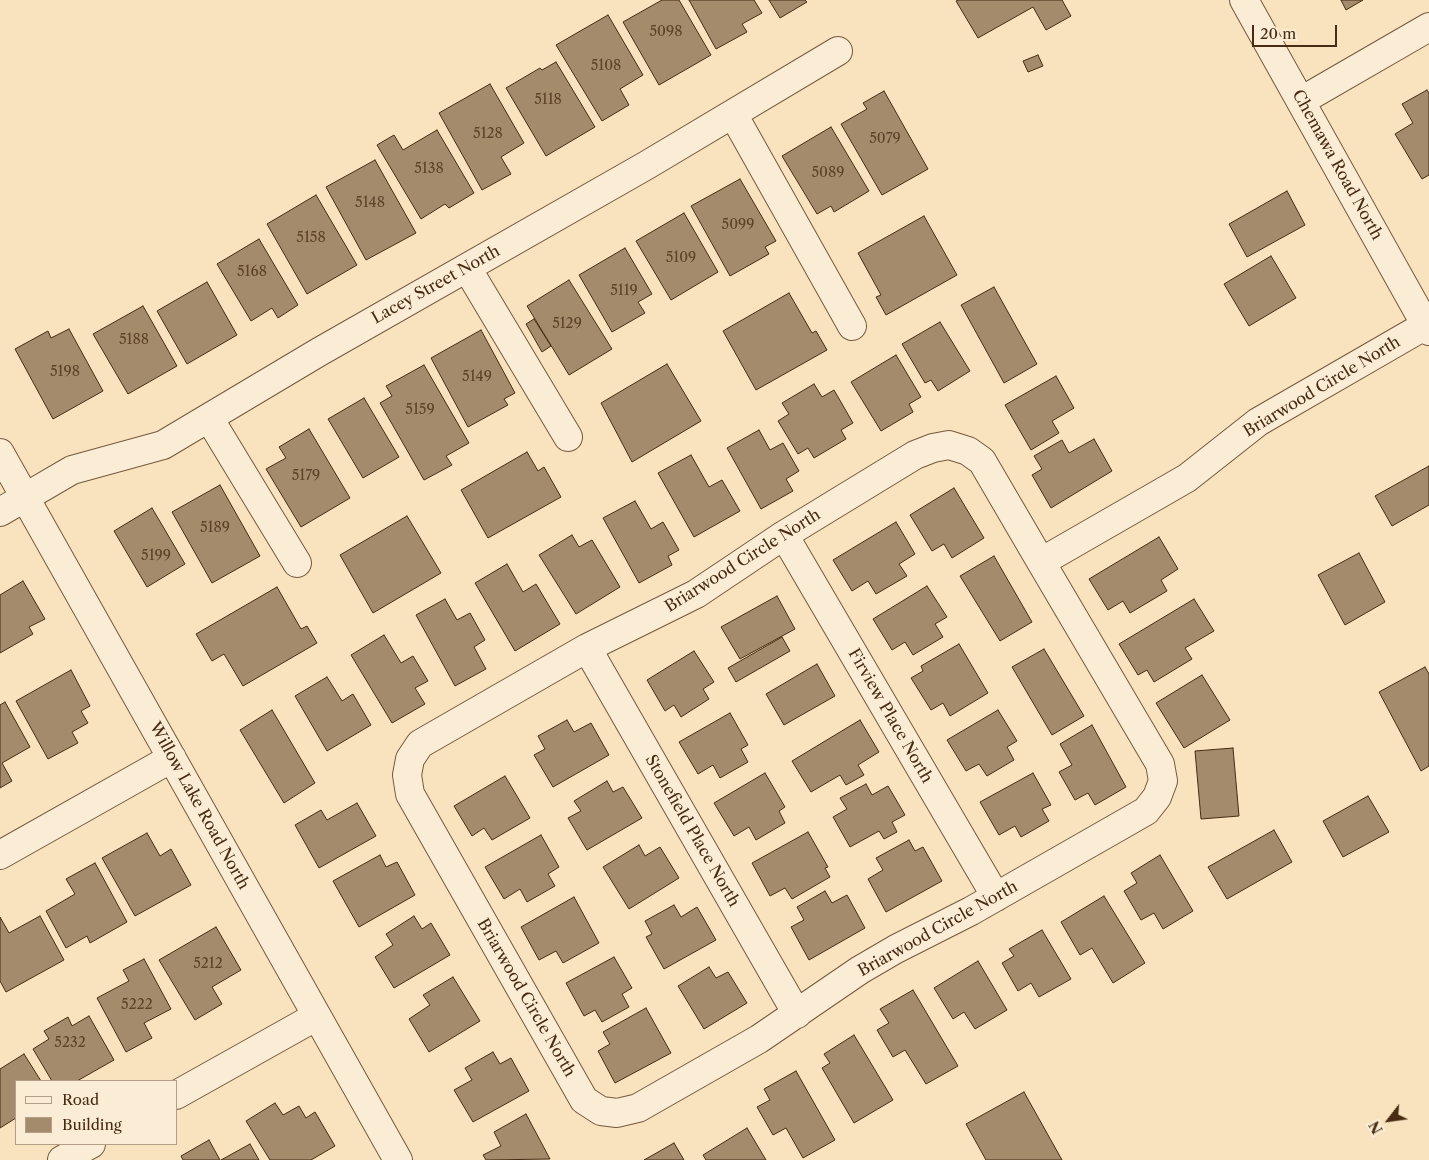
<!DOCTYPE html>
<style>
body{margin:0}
#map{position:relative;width:1429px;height:1160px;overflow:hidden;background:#f9e3bf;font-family:"Libre Caslon Text",serif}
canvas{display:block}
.legend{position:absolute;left:15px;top:1080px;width:162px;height:65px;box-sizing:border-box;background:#fbedd5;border:1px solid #b39f87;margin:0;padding:6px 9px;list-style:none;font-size:15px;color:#472b12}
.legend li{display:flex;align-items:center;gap:10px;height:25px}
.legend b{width:25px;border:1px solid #b39f87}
.north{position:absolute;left:1364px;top:1095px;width:50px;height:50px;-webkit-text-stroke:4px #fbedd5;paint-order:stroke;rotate:240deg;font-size:14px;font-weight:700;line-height:20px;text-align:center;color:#472b12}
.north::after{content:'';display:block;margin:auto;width:18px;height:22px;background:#472b12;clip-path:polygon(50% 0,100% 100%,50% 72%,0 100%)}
.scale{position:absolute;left:1252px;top:25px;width:85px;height:22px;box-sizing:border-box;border:2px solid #472b12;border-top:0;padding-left:6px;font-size:15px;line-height:18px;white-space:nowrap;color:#472b12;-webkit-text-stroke:4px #fbedd5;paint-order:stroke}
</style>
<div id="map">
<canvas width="1429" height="1160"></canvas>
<ul class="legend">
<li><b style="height:6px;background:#fbedd5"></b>Road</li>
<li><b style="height:14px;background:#a48b6c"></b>Building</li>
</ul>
<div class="north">N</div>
<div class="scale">20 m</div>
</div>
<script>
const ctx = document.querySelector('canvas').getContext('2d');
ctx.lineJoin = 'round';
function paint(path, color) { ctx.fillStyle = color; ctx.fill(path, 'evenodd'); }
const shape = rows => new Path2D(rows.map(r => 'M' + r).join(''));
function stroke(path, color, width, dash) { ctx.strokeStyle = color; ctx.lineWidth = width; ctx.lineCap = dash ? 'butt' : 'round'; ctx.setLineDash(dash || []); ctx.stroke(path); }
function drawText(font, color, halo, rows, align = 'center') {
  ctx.font = font + ' "Libre Caslon Text",serif'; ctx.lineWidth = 4; ctx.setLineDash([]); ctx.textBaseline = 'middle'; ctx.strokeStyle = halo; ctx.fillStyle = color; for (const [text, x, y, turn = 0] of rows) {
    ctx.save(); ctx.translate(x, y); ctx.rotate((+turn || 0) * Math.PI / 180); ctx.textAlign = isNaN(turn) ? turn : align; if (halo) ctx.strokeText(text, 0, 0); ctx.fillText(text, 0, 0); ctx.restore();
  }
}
const building = shape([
 [662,0,679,0,711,55,659,85,623,22,662,0],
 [689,0,754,0,762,13,742,24,747,32,716,49,689,0],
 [769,0,805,0,807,2,780,18,769,0],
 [958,0,1062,0,1071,16,1046,30,1033,7,978,38,956,1,958,0],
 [1341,0,1363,0,1346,10,1341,0],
 [608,15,643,75,620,89,629,105,602,121,556,45,608,15],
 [1038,55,1043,66,1028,72,1023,61,1038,55],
 [556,62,595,127,546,156,506,88,540,68,542,70,556,62],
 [490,84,524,143,501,157,511,174,482,190,439,113,490,84],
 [1427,90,1429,93,1429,175,1422,179,1395,134,1413,123,1402,104,1427,90],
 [884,91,928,169,882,195,841,124,867,109,863,103,884,91],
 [831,127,869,191,834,212,831,206,817,214,782,156,831,127],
 [437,130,474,193,449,208,445,204,421,219,377,145,394,135,403,150,437,130],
 [375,160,416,233,366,260,326,187,375,160],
 [740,179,776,241,765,247,769,254,730,276,691,206,740,179],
 [1287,191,1305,225,1247,257,1229,224,1287,191],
 [316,195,357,265,307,294,267,224,316,195],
 [684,213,718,272,671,300,636,241,684,213],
 [924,216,957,275,886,315,876,297,881,295,858,253,924,216],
 [259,239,298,305,278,318,272,308,251,321,217,264,259,239],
 [625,248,652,294,638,302,645,313,612,332,579,275,625,248],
 [1271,256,1296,298,1249,326,1224,284,1271,256],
 [569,280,612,349,569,375,527,306,569,280],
 [207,282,237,335,187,364,157,311,207,282],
 [994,287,1037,364,1004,383,961,305,994,287],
 [789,293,812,333,816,331,827,350,756,390,723,331,789,293],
 [143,306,177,366,128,394,93,334,143,306],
 [534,319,551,346,542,352,526,324,534,319],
 [940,322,970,371,938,391,931,380,925,383,902,344,940,322],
 [69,329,103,391,53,419,15,349,48,331,51,338,69,329],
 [481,330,515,393,504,399,508,405,468,427,431,358,481,330],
 [896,355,921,397,909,404,913,412,881,431,851,382,896,355],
 [667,364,701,421,632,462,601,403,667,364],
 [424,365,469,443,446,456,452,465,424,480,380,403,392,396,386,386,424,365],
 [1056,376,1074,408,1052,421,1059,433,1031,450,1005,405,1056,376],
 [814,384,822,397,834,390,853,423,841,430,846,439,814,458,808,448,798,454,778,421,789,414,782,403,814,384],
 [364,398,399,457,363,478,328,419,364,398],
 [309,429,350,498,301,527,266,469,286,458,279,447,309,429],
 [759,430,770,450,783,443,799,471,786,479,793,491,761,509,727,448,759,430],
 [1094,439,1112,471,1051,508,1032,475,1042,469,1034,456,1062,440,1069,453,1094,439],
 [527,452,538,471,544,467,561,497,488,538,461,490,527,452],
 [691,455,709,487,722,480,740,511,694,537,658,473,691,455],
 [1429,466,1429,505,1392,526,1375,496,1429,466],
 [220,485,260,556,212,583,172,512,220,485],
 [954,488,984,538,952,558,944,544,932,551,910,515,954,488],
 [635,501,651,529,663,522,679,550,668,556,672,565,639,583,603,518,635,501],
 [152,508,185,564,147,587,114,531,152,508],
 [407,516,441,573,373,613,340,555,407,516],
 [896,522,915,554,899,564,907,576,876,594,868,581,852,591,833,560,896,522],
 [572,535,579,547,592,540,620,587,576,614,539,555,572,535],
 [1159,537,1178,569,1161,580,1167,591,1130,613,1123,601,1108,610,1089,579,1159,537],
 [1359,553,1385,602,1345,625,1318,575,1359,553],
 [994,556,1032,622,1000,641,960,576,994,556],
 [507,564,523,592,536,584,560,624,515,651,475,583,507,564],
 [23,581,45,619,29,627,33,634,0,653,0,595,23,581],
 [927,586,947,617,935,624,943,637,913,655,905,642,892,650,873,619,927,586],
 [277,587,301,629,307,626,317,643,243,686,224,654,212,661,196,634,277,587],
 [777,596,795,629,740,659,721,627,777,596],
 [445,599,457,620,470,613,485,640,474,647,486,669,455,686,416,615,445,599],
 [1194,599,1214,631,1185,648,1192,659,1154,682,1147,670,1138,675,1119,644,1194,599],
 [384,635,401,663,413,656,428,681,415,688,425,704,392,723,351,655,384,635],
 [782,637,790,651,736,682,728,668,782,637],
 [959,644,988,693,950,716,943,703,931,710,911,678,923,671,921,666,959,644],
 [1044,649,1084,716,1052,735,1012,667,1044,649],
 [694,651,714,682,703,689,709,699,681,717,674,705,665,711,647,680,694,651],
 [817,664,835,696,784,725,766,694,817,664],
 [1425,667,1429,674,1429,766,1421,771,1379,692,1425,667],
 [71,670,90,706,81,711,88,723,72,732,78,743,48,759,16,701,71,670],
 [1202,675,1230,720,1184,748,1156,703,1202,675],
 [327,677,342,701,353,694,371,725,327,751,295,696,327,677],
 [5,702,30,747,2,763,12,781,0,788,0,705,5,702],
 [272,710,315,783,284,803,240,730,272,710],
 [998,710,1017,741,1007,747,1014,760,987,776,979,764,966,771,947,740,998,710],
 [730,713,748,745,741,749,748,762,720,778,713,765,698,774,679,742,730,713],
 [567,720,574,732,591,723,609,755,553,787,534,755,545,749,538,736,567,720],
 [860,720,879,752,858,765,864,775,846,785,840,775,811,792,792,761,860,720],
 [1092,725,1126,787,1095,805,1088,793,1075,800,1059,772,1072,765,1060,744,1092,725],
 [1233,748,1239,816,1201,819,1195,751,1233,748],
 [765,773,785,807,779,811,785,823,756,840,749,827,734,836,714,803,765,773],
 [1033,773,1051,805,1042,809,1049,821,1021,837,1015,826,999,835,980,802,1033,773],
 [505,776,530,818,492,840,484,828,472,836,454,806,505,776],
 [607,781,613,792,623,787,642,818,587,850,568,818,581,811,574,801,607,781],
 [866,784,872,795,888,786,905,815,892,822,897,832,884,839,879,831,850,847,833,817,847,809,840,798,866,784],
 [1368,796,1389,832,1343,857,1323,821,1368,796],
 [357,803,376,836,319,868,295,825,321,810,327,820,357,803],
 [1274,830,1292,862,1227,899,1208,867,1274,830],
 [808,832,828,867,825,868,830,877,792,899,785,888,770,896,752,863,808,832],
 [147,833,160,856,171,849,191,885,135,916,102,858,147,833],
 [541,835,559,867,548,874,555,886,527,902,520,889,504,899,485,867,541,835],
 [909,840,915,851,923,847,942,881,886,912,868,879,883,870,876,858,909,840],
 [639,845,645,856,660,847,679,878,629,909,603,867,639,845],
 [380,855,386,867,397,862,415,895,359,927,333,881,380,855],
 [1160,855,1193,911,1163,929,1154,913,1141,920,1124,891,1137,883,1131,873,1160,855],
 [95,863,127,922,90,943,87,936,66,948,46,911,75,894,66,879,95,863],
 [825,891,832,903,847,895,865,928,809,960,791,927,804,920,797,907,825,891],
 [1104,896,1145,963,1113,983,1092,948,1080,955,1061,922,1104,896],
 [574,897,599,943,563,963,556,951,539,960,521,927,574,897],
 [674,905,681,917,697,907,716,940,664,969,646,937,652,934,645,921,674,905],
 [40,916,64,960,6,992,0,981,0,917,9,933,40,916],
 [414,916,422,929,431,923,450,955,394,988,375,957,393,945,386,934,414,916],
 [216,927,241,970,212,987,222,1004,195,1020,159,960,216,927],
 [1042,930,1071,979,1039,997,1031,983,1018,991,1002,963,1014,956,1009,949,1042,930],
 [614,957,632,988,622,994,629,1007,602,1022,595,1010,584,1016,566,983,614,957],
 [144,959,171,1009,144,1023,152,1038,126,1052,97,998,129,981,123,970,144,959],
 [978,961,1007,1010,975,1029,964,1012,953,1019,934,988,978,961],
 [709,967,716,978,728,972,747,1003,704,1029,678,986,709,967],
 [453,977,480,1021,429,1052,409,1019,430,1005,423,995,453,977],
 [913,990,958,1066,926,1084,905,1050,893,1057,877,1030,889,1023,880,1009,913,990],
 [646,1008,671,1053,615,1083,598,1051,610,1044,603,1032,646,1008],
 [89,1016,114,1060,77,1081,52,1081,33,1049,49,1039,44,1031,68,1017,72,1026,89,1016],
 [854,1035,893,1100,854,1123,822,1068,830,1063,824,1054,854,1035],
 [493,1052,500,1064,511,1058,529,1091,473,1122,454,1090,472,1080,465,1068,493,1052],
 [24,1054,41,1081,16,1081,16,1118,0,1128,0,1069,24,1054],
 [796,1071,835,1140,803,1158,786,1128,773,1135,757,1107,770,1100,764,1089,796,1071],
 [1024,1092,1062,1160,986,1160,966,1124,1024,1092],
 [275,1103,283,1115,299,1106,306,1118,315,1112,335,1146,311,1160,270,1160,246,1121,275,1103],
 [526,1114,550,1159,486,1160,483,1155,501,1146,494,1132,526,1114],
 [747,1128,766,1160,706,1160,703,1155,747,1128],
 [209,1140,220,1160,183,1160,181,1156,209,1140],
 [674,1143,684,1160,644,1160,674,1143],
 [250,1144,259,1160,221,1160,250,1144]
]);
const minor = shape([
 [1244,0,1429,331],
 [1301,101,1429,27],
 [733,114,852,326],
 [467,268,568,437],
 [209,418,297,563],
 [0,453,398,1160],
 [0,512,72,470,163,445,319,352,647,165,838,51],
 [784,535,996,897],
 [1041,562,982,461,968,451,949,445,933,448,915,455,784,535,696,594,587,648,420,744,410,759,407,775,410,794,584,1100,601,1111,617,1113,638,1108,759,1039,860,970,896,949,971,911,1146,811,1157,797,1163,781,1160,764,1041,562,1187,478,1258,422,1426,325],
 [587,648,797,1014],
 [0,855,172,758],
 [176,1095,317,1016],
 [62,1160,91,1144]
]);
const numberNames = [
 ["5098",666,32],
 ["5108",606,66],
 ["5118",548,100],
 ["5128",488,134],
 ["5079",885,139],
 ["5138",429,169],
 ["5089",828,173],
 ["5148",370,203],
 ["5099",738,225],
 ["5158",311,238],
 ["5109",681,258],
 ["5168",252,272],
 ["5119",624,291],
 ["5129",567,324],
 ["5188",134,340],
 ["5198",65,372],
 ["5149",477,377],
 ["5159",420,410],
 ["5179",306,476],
 ["5189",215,528],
 ["5199",156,556],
 ["5212",208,964],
 ["5222",137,1005],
 ["5232",70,1043]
];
const streetNames = [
 ["Chemawa Road North",1337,165,61],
 ["Lacey Street North",436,285,-29],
 ["Briarwood Circle North",1322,387,-31],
 ["Briarwood Circle North",743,561,-32],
 ["Firview Place North",890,716,60],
 ["Willow Lake Road North",199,806,61],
 ["Stonefield Place North",692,831,60],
 ["Briarwood Circle North",938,929,-29],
 ["Briarwood Circle North",526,998,60]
];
paint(building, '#a48b6c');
stroke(building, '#472b12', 1);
stroke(minor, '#74593d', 30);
stroke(minor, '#fbedd5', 28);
drawText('14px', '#5e4328', null, numberNames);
drawText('16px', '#472b12', '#fbedd5', streetNames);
</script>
